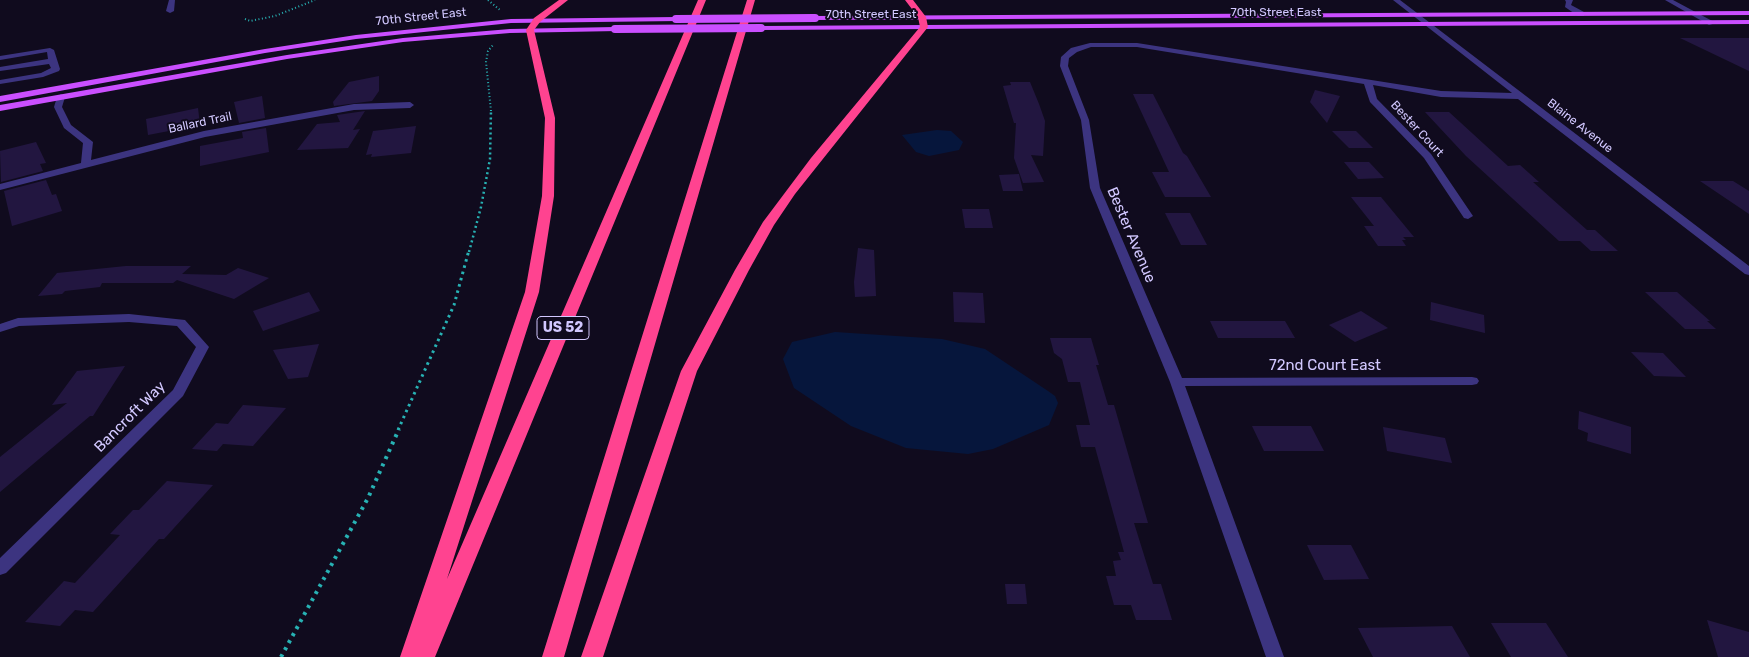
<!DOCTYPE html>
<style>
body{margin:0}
canvas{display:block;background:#100b1e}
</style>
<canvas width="1749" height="657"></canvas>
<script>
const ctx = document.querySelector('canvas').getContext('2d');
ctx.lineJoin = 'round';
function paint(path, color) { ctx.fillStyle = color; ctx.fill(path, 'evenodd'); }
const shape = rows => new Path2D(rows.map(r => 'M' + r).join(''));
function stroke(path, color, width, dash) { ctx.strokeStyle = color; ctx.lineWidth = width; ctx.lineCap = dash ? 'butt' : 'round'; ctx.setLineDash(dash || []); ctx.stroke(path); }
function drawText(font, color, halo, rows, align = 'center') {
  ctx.font = font + ' Rubik,sans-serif'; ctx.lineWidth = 4; ctx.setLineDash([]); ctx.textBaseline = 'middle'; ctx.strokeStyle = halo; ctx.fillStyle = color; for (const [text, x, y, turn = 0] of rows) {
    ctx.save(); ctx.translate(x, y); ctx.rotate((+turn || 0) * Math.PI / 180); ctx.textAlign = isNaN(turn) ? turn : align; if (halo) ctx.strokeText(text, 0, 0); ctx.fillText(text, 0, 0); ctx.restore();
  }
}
const water = shape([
 [937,130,951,131,963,142,959,150,929,156,916,152,902,135],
 [835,332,942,339,985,349,1048,391,1055,396,1058,403,1049,425,993,449,968,454,906,448,851,426,794,388,783,359,792,342]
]);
const building = shape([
 [1680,38,1749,38,1749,71],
 [379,76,379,91,372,101,334,106,333,102,349,82],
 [1010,82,1030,82,1039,104,1045,121,1043,156,1031,155,1044,182,1023,183,1014,158,1016,123,1014,123,1003,86,1011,85],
 [1315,90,1340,96,1327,123,1310,102],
 [1133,94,1153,94,1183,153,1187,156,1211,197,1165,197,1152,172,1169,172],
 [262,96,265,118,239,123,234,102],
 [198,108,200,125,148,135,146,119],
 [365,111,353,130,360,129,348,148,297,150,317,124,340,122,337,115],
 [1425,112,1449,112,1508,166,1520,165,1539,182,1533,182,1587,230,1595,230,1618,251,1591,251,1580,241,1559,241,1466,156],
 [416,126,411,153,371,157,372,154,366,155,373,131],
 [266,128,269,152,200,166,200,146,243,138,242,132],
 [1332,131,1356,131,1373,148,1349,148],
 [36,142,46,163,40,164,43,171,1,182,0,151],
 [1344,162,1369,162,1384,178,1358,179],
 [1019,174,1023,191,1003,191,999,175],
 [46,180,52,195,56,194,62,211,12,226,4,191],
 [1700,181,1733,181,1749,191,1749,214],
 [1351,197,1381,197,1414,237,1403,237,1406,240,1402,240,1406,246,1378,246,1364,226,1374,226],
 [962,209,989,209,993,228,965,228],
 [1165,213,1190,213,1207,245,1181,245],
 [858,248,874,250,876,296,855,297,854,282],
 [126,266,191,266,182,274,226,275,238,268,269,278,234,299,177,280,173,283,102,283,100,287,65,291,62,294,38,296,57,273],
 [309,292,320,311,263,331,253,311],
 [953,292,983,293,985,323,954,322],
 [1645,292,1677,292,1710,321,1707,321,1716,329,1685,329],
 [1431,302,1484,315,1485,333,1430,320],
 [1361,311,1388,328,1355,342,1329,325],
 [1210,321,1285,321,1295,338,1218,338],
 [1050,338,1091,338,1099,365,1096,365,1108,405,1114,405,1148,523,1134,523,1153,584,1161,584,1172,620,1136,620,1131,605,1114,605,1106,576,1116,576,1113,561,1121,560,1118,552,1124,552,1095,447,1081,447,1076,425,1090,425,1080,382,1068,382,1062,359,1054,353],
 [319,344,308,377,288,379,273,350],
 [1631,352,1663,353,1686,377,1654,376],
 [125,366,93,416,90,416,0,492,0,457,67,403,52,405,77,371],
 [243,405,286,408,253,446,223,444,217,451,192,449,216,423,228,424],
 [1579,411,1631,427,1631,454,1587,441,1588,433,1578,429],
 [1252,426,1311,426,1324,451,1264,451],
 [1383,427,1445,438,1452,463,1387,451],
 [167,481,213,485,164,539,159,539,93,612,75,610,60,626,25,622,64,581,75,583,120,535,110,534,133,510,139,510],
 [1307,545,1351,545,1369,579,1324,580],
 [1005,584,1025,584,1027,604,1007,604],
 [1707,620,1749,632,1749,657,1718,657],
 [1491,623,1546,623,1568,657,1511,657],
 [1452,626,1470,657,1373,657,1358,628]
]);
const pathFar3 = shape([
 [488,0,500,10],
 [245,19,250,21,275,16,315,0],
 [491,111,486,62,488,51,493,45]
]);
const pathFar2 = shape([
 [469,252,481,207,490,159,491,110]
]);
const pathFar1 = shape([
 [398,430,454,305,469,250]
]);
const path = shape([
 [281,657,368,498,399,429]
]);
const minor = shape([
 [169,0,175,0,174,11,170,13,166,11,169,0],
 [1393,0,1400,0,1749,266,1749,275,1745,274,1518,99,1441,97,1373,85,1377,99,1431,154,1473,216,1468,219,1464,218,1424,158,1370,102,1364,84,1137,47,1091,47,1077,52,1069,58,1068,66,1089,120,1100,188,1182,378,1472,377,1477,378,1479,381,1477,384,1472,385,1185,386,1284,657,1266,657,1170,382,1090,188,1081,120,1060,66,1061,57,1071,48,1090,43,1137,43,1441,91,1512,93,1393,0],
 [1565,0,1573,0,1571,5,1584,12,1584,16,1578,16,1565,7,1566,2,1565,0],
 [1665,0,1673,0,1716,23,1709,25,1665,0],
 [50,48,54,50,60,69,59,71,43,77,0,84,0,80,41,73,51,68,49,64,0,71,0,67,48,59,47,52,0,60,0,56,50,48],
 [61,94,65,97,62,107,71,125,93,142,91,160,204,131,354,104,410,102,414,105,410,108,354,110,205,137,0,190,0,184,81,163,83,143,64,128,54,107,57,97,61,94],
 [129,314,185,320,209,347,183,396,6,573,0,575,0,558,173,390,196,347,177,326,129,322,19,326,0,332,0,324,18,318,129,314]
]);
const major = shape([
 [1749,11,1749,15,815,20,811,18,815,16,1749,11],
 [676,17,680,19,679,21,511,23,356,39,265,53,0,102,0,96,265,49,356,35,511,19,676,17],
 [1749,20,1749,24,761,30,757,28,761,26,1749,20],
 [615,27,618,27,618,31,510,33,403,42,287,59,0,111,0,105,287,55,403,38,510,29,615,27]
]);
const highway = shape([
 [559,0,568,0,540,22,534,30,555,118,554,196,539,292,447,579,698,0,706,0,435,657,400,657,525,292,542,196,545,118,526,30,534,18,559,0],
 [747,0,755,0,564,657,542,657,747,0],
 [905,0,913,0,926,17,928,27,795,194,774,225,749,270,697,371,603,657,581,657,681,371,735,270,763,222,811,158,920,27,918,17,905,0]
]);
const majorBridge = shape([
 [676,19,815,18],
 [615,29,761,28]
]);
const farStreetnames = [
 ["70th Street East",1276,13],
 ["70th Street East",871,15],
 ["70th Street East",421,17,-6],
 ["Ballard Trail",200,123,-12],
 ["Blaine Avenue",1580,126,38],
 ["Bester Court",1417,129,47]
];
const shields = [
 [563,328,52]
];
const shieldNames = [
 ["US 52",563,328]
];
const streetNames = [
 ["Bester Avenue",1131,235,67],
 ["72nd Court East",1325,366],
 ["Bancroft Way",130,417,-45]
];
paint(water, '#06163c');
paint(building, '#221640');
stroke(pathFar3, '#27b2b4', 2, [1, 2.5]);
stroke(pathFar2, '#27b2b4', 2.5, [2, 3]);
stroke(pathFar1, '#27b2b4', 3, [2.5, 4]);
stroke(path, '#27b2b4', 4, [3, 5]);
paint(minor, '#3c3480');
paint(major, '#ca4fff');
paint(highway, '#ff4390');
stroke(majorBridge, '#ca4fff', 8);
drawText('12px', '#d2c8ff', '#100b1e', farStreetnames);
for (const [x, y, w] of shields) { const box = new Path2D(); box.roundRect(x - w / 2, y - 11.5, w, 23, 4); ctx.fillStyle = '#100b1e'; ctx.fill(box); stroke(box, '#d2c8ff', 1); }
drawText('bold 14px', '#d2c8ff', null, shieldNames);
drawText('15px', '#d2c8ff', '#100b1e', streetNames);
</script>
